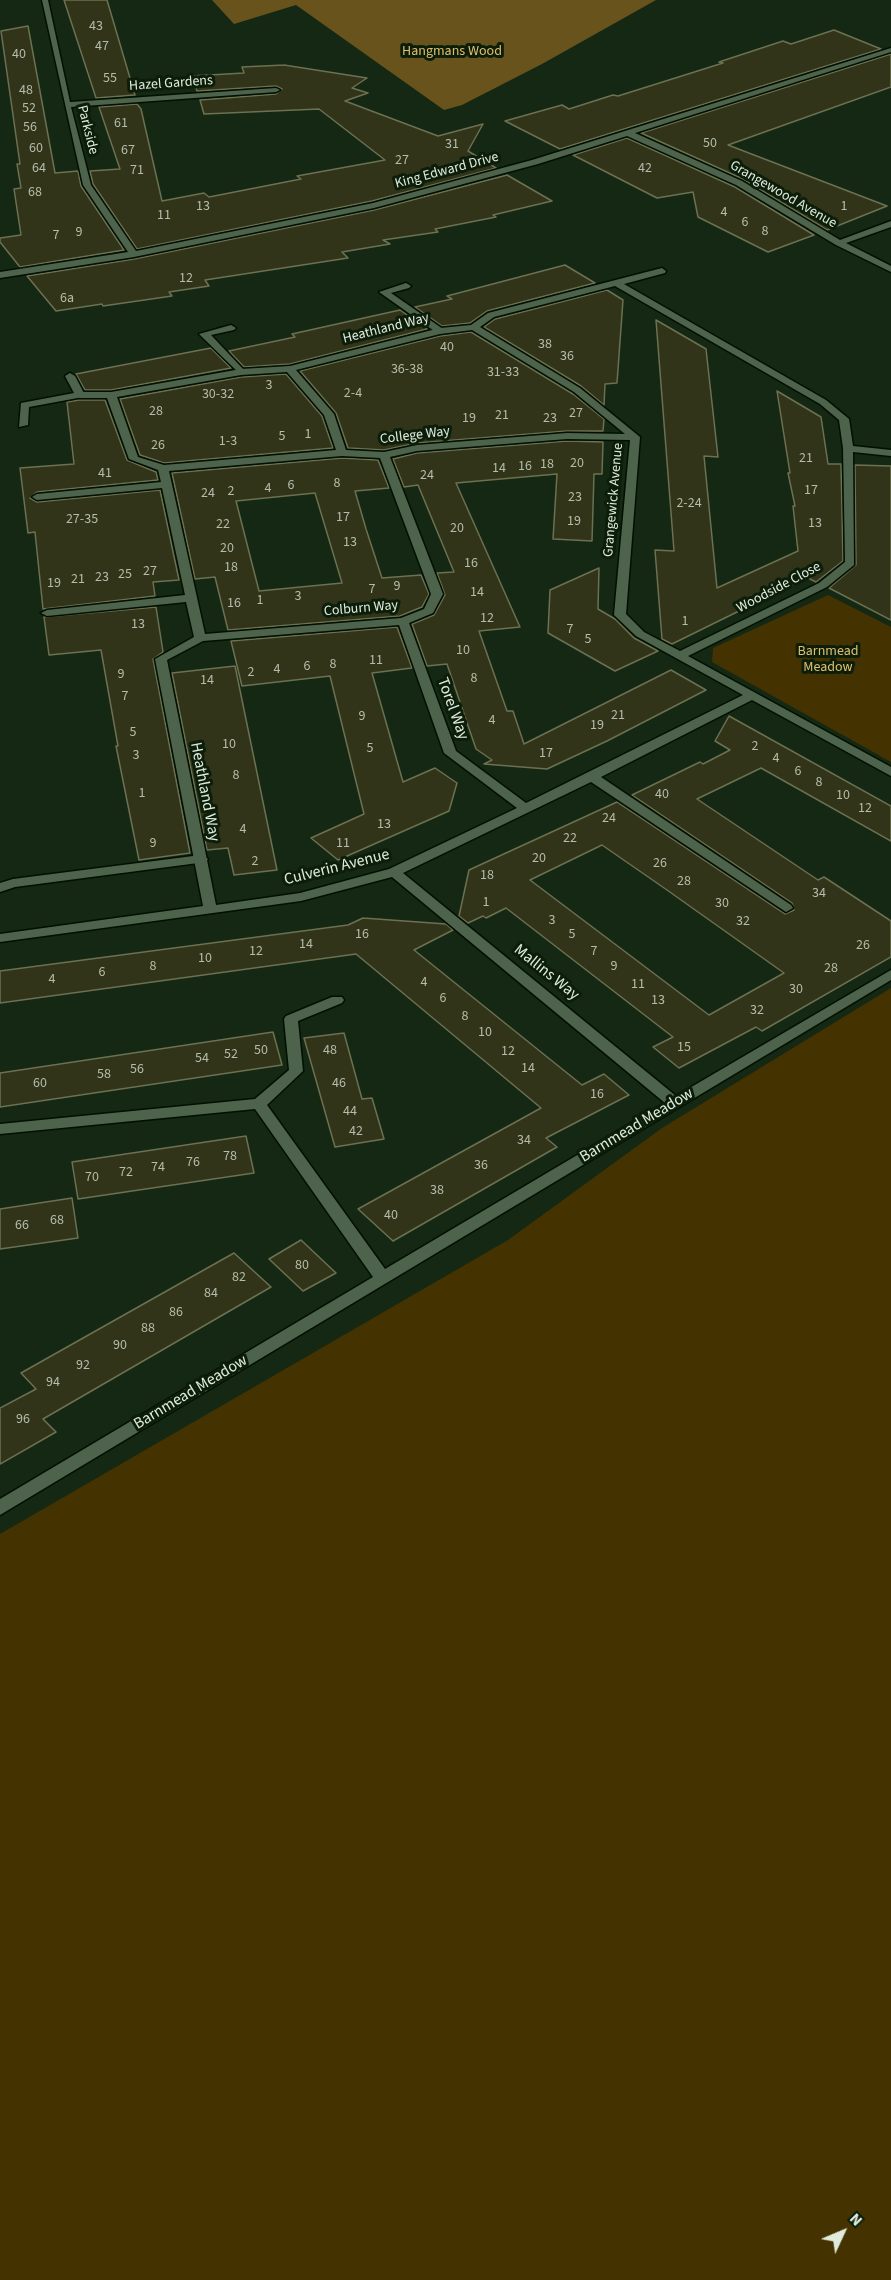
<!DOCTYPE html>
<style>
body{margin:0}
#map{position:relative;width:891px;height:2280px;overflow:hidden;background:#152813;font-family:"Source Sans 3",sans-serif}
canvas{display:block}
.north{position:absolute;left:813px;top:2202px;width:60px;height:60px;-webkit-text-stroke:4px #0c1e0a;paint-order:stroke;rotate:46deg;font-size:16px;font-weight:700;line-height:24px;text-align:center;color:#dfebdd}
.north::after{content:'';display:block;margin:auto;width:21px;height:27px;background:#dfebdd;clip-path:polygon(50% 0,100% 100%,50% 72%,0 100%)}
</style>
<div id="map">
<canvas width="891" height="2280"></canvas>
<div class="north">N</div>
</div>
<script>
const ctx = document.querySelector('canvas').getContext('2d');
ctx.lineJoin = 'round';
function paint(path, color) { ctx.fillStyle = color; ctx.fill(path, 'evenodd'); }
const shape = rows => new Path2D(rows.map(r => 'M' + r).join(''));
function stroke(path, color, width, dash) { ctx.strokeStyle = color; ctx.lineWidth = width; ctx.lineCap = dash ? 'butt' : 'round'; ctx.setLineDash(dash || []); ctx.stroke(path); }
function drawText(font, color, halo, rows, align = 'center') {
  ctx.font = font + ' "Source Sans 3",sans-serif'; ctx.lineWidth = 6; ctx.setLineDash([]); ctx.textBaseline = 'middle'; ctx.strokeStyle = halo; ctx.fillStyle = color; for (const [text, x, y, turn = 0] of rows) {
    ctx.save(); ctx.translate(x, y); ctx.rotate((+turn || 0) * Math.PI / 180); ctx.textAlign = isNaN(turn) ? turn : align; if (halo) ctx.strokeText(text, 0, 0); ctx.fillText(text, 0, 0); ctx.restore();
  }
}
const green = shape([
 [828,595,891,627,891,762,712,662,713,648],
 [891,988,891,2280,0,2280,0,1534,508,1240,662,1128]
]);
const forest = shape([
 [212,0,656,0,542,64,462,105,444,110,296,5,234,24]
]);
const building = shape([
 [64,0,107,0,135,95,96,98,64,0],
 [28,26,55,173,78,171,81,186,124,250,20,267,0,242,0,238,21,235,14,189,21,188,17,164,20,164,1,31,28,26],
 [834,30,881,49,560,149,505,121,562,105,569,109,613,95,618,96,723,63,719,62,783,41,791,44,834,30],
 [891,54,891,87,728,145,887,206,827,230,743,179,641,133,891,54],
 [284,65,367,78,352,88,368,93,345,101,438,136,483,124,468,151,496,168,372,201,137,249,93,184,90,171,120,169,99,107,137,104,141,109,162,201,204,193,209,197,301,179,297,176,385,160,319,109,204,114,200,100,276,94,282,89,276,86,197,91,192,76,244,73,242,67,284,65],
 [627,138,735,187,814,235,768,252,698,217,693,192,657,198,573,155,627,138],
 [507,175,552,201,493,215,496,217,435,229,438,232,383,240,390,244,342,252,348,258,205,280,209,286,169,292,172,296,103,306,102,304,56,311,27,276,134,259,374,210,507,175],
 [565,265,595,283,487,311,470,323,442,326,415,307,452,299,447,296,565,265],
 [607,290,623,300,617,383,605,384,604,405,581,386,484,327,495,319,607,290],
 [400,310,427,329,290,364,244,367,229,351,295,337,292,334,400,310],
 [656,320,706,349,718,457,704,456,717,588,798,551,793,506,795,506,788,473,790,473,777,391,821,417,828,464,841,464,843,561,816,582,798,573,802,580,672,644,662,639,655,550,674,551,656,320],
 [471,332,573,394,604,419,603,431,567,431,417,443,384,450,348,448,336,413,300,371,440,336,471,332],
 [211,348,231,368,111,390,85,390,76,374,211,348],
 [286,374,322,416,333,448,164,463,140,455,120,399,241,377,286,374],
 [79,400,105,400,127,460,156,472,158,480,37,492,30,498,37,502,160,490,179,580,153,582,155,596,43,609,35,532,28,533,20,468,74,464,67,402,79,400],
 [567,441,603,442,602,474,594,474,592,541,553,539,557,474,456,483,520,627,479,631,507,711,513,711,524,744,671,670,706,690,607,741,547,769,484,764,492,760,476,749,447,664,427,666,412,624,434,615,445,595,437,573,454,572,418,485,404,487,393,459,417,453,567,441],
 [342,458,378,460,389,488,355,491,366,529,382,578,421,575,429,594,422,607,400,616,228,630,215,577,195,579,172,473,342,458],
 [315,493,342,583,259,591,236,501,315,493],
 [855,465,891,466,891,620,829,588,856,565,855,465],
 [599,568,598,609,615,619,634,638,658,651,615,671,548,633,550,590,599,568],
 [156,607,163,652,153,659,190,853,139,860,116,746,118,746,101,650,49,655,44,617,156,607],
 [397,627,412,668,372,673,403,782,435,768,457,783,449,811,338,860,311,838,364,814,330,676,242,686,231,641,397,627],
 [235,666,277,870,234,875,228,848,207,850,172,673,235,666],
 [729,716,891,806,891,841,761,768,697,799,818,880,824,877,891,921,891,957,762,1031,756,1027,679,1068,653,1047,673,1037,506,908,486,918,483,916,468,923,459,916,469,870,617,802,785,914,794,910,792,903,632,795,700,762,703,764,730,750,715,741,729,716],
 [602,845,667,890,784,973,709,1015,530,880,602,845],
 [363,918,446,924,453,930,414,950,582,1085,604,1074,629,1095,546,1138,557,1147,393,1241,358,1209,541,1108,356,954,0,1003,0,971,348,925,363,918],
 [273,1032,282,1065,0,1107,0,1073,273,1032],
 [344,1033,362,1099,372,1098,384,1139,335,1147,304,1038,344,1033],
 [246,1136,254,1173,78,1199,72,1162,246,1136],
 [72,1198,78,1238,0,1249,0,1209,72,1198],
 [301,1240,336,1273,303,1291,269,1259,301,1240],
 [234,1253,271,1287,43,1419,56,1432,0,1464,0,1408,36,1389,21,1373,234,1253]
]);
const service = shape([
 [406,283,411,286,409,288,391,293,443,329,443,333,437,333,379,292,406,283],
 [231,325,236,328,234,330,211,335,244,370,246,372,241,375,199,334,231,325],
 [70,373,75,376,85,395,83,397,29,407,28,425,19,427,21,403,74,393,65,376,70,373],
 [201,855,208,859,206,862,15,887,0,892,0,883,13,879,201,855]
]);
const minor = shape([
 [42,0,48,0,70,102,276,88,280,90,276,92,71,107,91,185,136,251,373,203,532,160,891,48,891,52,635,133,742,181,840,240,891,221,891,227,846,243,891,266,891,272,836,245,736,185,627,136,538,164,374,208,134,257,0,278,0,272,128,252,83,185,42,0],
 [662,268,666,271,665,273,624,284,826,400,849,419,853,446,891,450,891,456,853,452,854,565,827,587,688,656,891,767,891,776,752,700,601,777,791,905,793,908,786,912,591,782,403,873,676,1096,891,970,891,980,0,1515,0,1499,373,1277,255,1109,0,1134,0,1124,255,1099,289,1070,284,1019,286,1016,332,997,342,997,344,1000,342,1003,298,1021,303,1071,267,1105,385,1269,665,1103,392,877,301,901,0,942,0,934,203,906,155,659,194,637,186,602,47,616,41,613,47,610,185,595,162,488,37,500,32,497,37,494,161,482,158,470,129,459,107,398,80,398,75,395,80,392,111,392,241,369,290,366,440,328,471,325,488,313,662,268],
 [615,286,820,404,839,420,843,448,845,562,819,583,680,651,644,632,626,614,640,437,580,388,480,327,494,317,615,286],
 [472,330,574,392,625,434,567,433,417,445,384,452,346,450,334,414,296,370,440,334,472,330],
 [287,372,324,415,336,450,164,465,138,457,117,397,241,375,287,372],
 [567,439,630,440,614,615,636,636,743,695,526,803,456,751,409,623,433,613,443,594,390,457,417,451,567,439],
 [342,456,380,458,431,594,424,609,401,618,205,634,169,471,342,456],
 [399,625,444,753,517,808,389,869,300,893,216,905,167,660,203,641,399,625]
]);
const numberNames = [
 ["43",96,27],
 ["47",102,47],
 ["40",19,55],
 ["55",110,79],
 ["48",26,91],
 ["52",29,109],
 ["61",121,124],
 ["56",30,128],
 ["50",710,144],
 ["31",452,145],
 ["60",36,149],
 ["67",128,151],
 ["27",402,161],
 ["64",39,169],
 ["42",645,169],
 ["71",137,171],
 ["68",35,193],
 ["13",203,207],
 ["1",844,207],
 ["4",724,213],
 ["11",164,216],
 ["6",745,223],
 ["8",765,232],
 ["9",79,233],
 ["7",56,236],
 ["12",186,279],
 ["6a",67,299],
 ["38",545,345],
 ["40",447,348],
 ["36",567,357],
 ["36-38",407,370],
 ["31-33",503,373],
 ["3",269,386],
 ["2-4",353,394],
 ["30-32",218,395],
 ["28",156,412],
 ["27",576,414],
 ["21",502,416],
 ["19",469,419],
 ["23",550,419],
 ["1",308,435],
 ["5",282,437],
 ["1-3",228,442],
 ["26",158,446],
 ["21",806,459],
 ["20",577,464],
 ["18",547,465],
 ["16",525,467],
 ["14",499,469],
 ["41",105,474],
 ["24",427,476],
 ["8",337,484],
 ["6",291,486],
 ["4",268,489],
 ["17",811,491],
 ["2",231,492],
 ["24",208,494],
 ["23",575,498],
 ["2-24",689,504],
 ["17",343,518],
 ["27-35",82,520],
 ["19",574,522],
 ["13",815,524],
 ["22",223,525],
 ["20",457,529],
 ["13",350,543],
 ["20",227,549],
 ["16",471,564],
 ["18",231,568],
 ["27",150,572],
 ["25",125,575],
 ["23",102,578],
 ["21",78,580],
 ["19",54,584],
 ["9",397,587],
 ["7",372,590],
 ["14",477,593],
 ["3",298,597],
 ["1",260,601],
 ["16",234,604],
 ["12",487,619],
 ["1",685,622],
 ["13",138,625],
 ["7",570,630],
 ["5",588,640],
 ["10",463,651],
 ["11",376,661],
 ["8",333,665],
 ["6",307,667],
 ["4",277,670],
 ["2",251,673],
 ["9",121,675],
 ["8",474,679],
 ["14",207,681],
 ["7",125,697],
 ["21",618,716],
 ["9",362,717],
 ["4",492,721],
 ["19",597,726],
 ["5",133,733],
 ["10",229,745],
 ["2",755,747],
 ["5",370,749],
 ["17",546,754],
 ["3",136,756],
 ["4",776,759],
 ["6",798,772],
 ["8",236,776],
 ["8",819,783],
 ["1",142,794],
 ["40",662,795],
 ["10",843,796],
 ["12",865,809],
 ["24",609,819],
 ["13",384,825],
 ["4",243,830],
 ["22",570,839],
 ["9",153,844],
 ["11",343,844],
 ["20",539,859],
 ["2",255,862],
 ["26",660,864],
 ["18",487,876],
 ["28",684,882],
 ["34",819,894],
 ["1",486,903],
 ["30",722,904],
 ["3",552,921],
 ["32",743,922],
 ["16",362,935],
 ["5",572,935],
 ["14",306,945],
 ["26",863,946],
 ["12",256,952],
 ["7",594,952],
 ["10",205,959],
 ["8",153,967],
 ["9",614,967],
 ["28",831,969],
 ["6",102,973],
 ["4",52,980],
 ["4",424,983],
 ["11",638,985],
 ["30",796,990],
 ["6",443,999],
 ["13",658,1001],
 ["32",757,1011],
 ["8",465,1017],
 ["10",485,1033],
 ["15",684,1048],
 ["50",261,1051],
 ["48",330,1051],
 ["12",508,1052],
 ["52",231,1055],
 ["54",202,1059],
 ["14",528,1069],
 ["56",137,1070],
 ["58",104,1075],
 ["60",40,1084],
 ["46",339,1084],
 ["16",597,1095],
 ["44",350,1112],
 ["42",356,1132],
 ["34",524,1141],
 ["78",230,1157],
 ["76",193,1163],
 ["36",481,1166],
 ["74",158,1168],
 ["72",126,1173],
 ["70",92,1178],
 ["38",437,1191],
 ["40",391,1216],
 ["68",57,1221],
 ["66",22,1226],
 ["80",302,1266],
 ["82",239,1278],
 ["84",211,1294],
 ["86",176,1313],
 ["88",148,1329],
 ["90",120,1346],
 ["92",83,1366],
 ["94",53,1383],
 ["96",23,1420]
];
const farParknames = [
 ["Hangmans Wood",452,52],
 ["Barnmead",828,652],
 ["Meadow",828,668]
];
const farStreetnames = [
 ["Hazel Gardens",171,84,-4],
 ["Parkside",87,130,76],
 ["King Edward Drive",447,171,-15],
 ["Grangewood Avenue",783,195,30],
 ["Heathland Way",386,329,-14],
 ["College Way",415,436,-7],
 ["Grangewick Avenue",614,500,-85],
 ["Woodside Close",779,588,-28],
 ["Colburn Way",361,609,-5]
];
const streetNames = [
 ["Torel Way",452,709,70],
 ["Heathland Way",204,792,79],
 ["Culverin Avenue",337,868,-14],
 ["Mallins Way",546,973,39],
 ["Barnmead Meadow",637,1126,-31],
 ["Barnmead Meadow",191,1393,-31]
];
paint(green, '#443200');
paint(forest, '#68531c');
paint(building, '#313418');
stroke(building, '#6c7152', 1.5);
stroke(service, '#021001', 3);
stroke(minor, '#021001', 3);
paint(service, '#4e634b');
paint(minor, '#4e634b');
drawText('14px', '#b4bdac', null, numberNames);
drawText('14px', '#e1bf6e', '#0c1e0a', farParknames);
drawText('14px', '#dfebdd', '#0c1e0a', farStreetnames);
drawText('16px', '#dfebdd', '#0c1e0a', streetNames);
</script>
